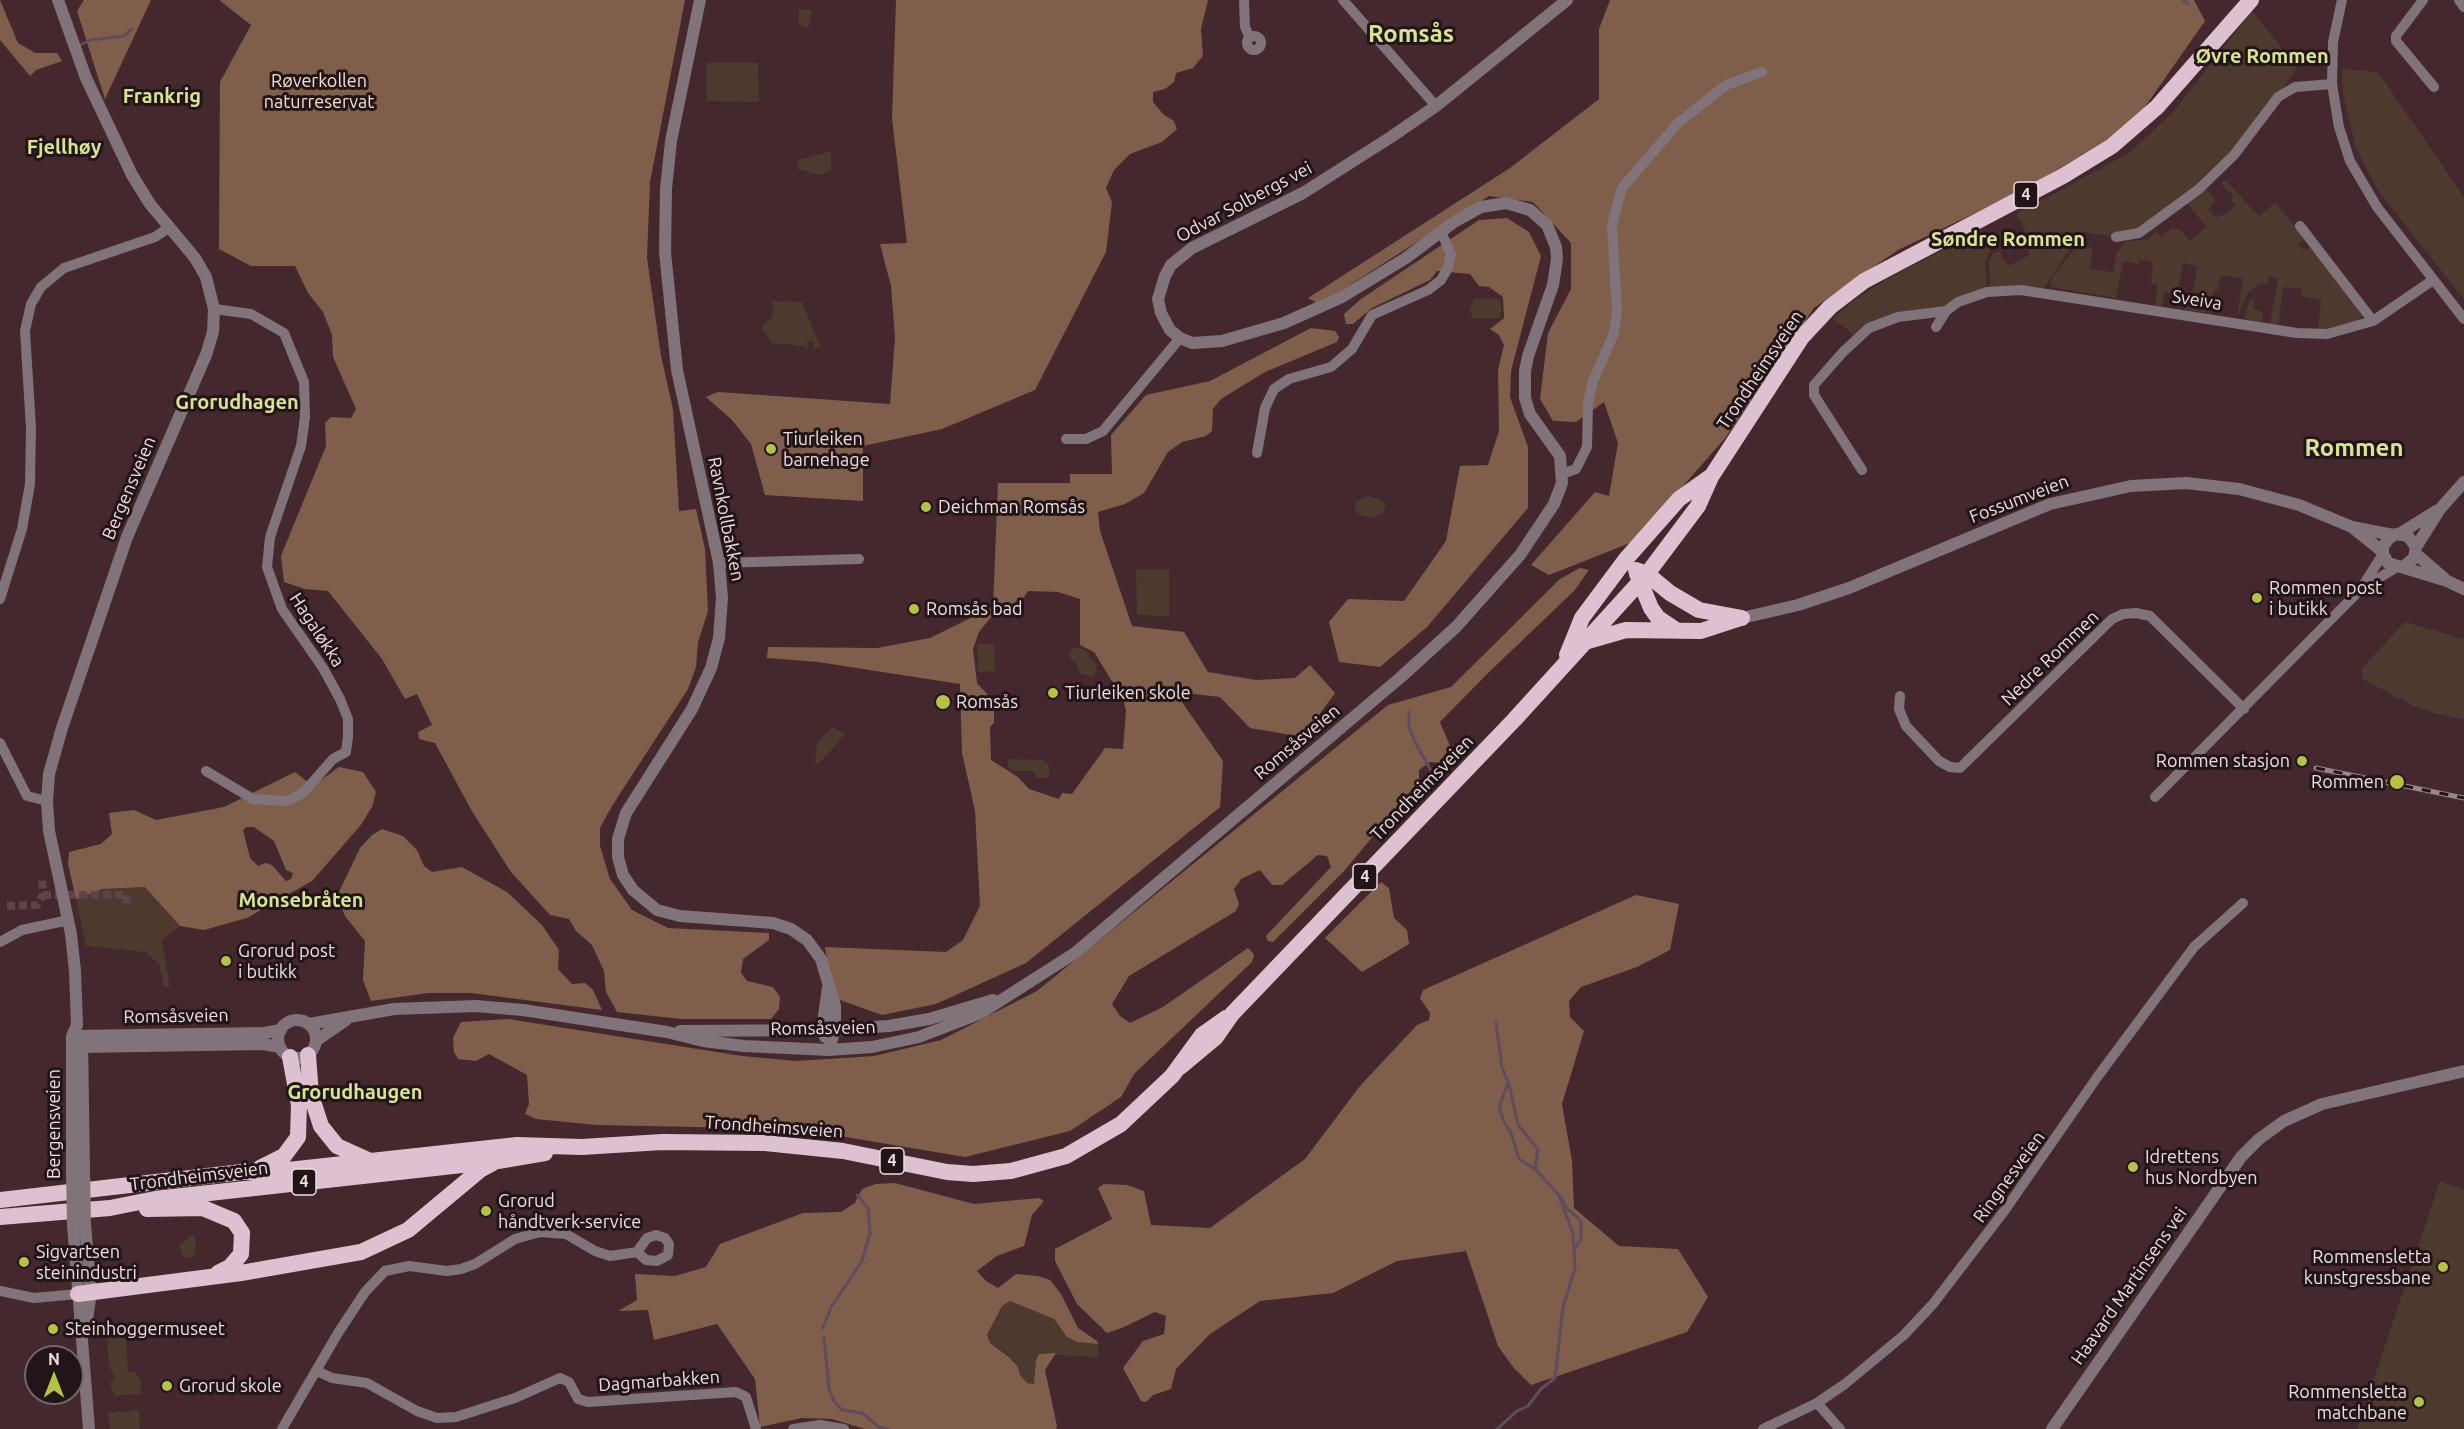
<!DOCTYPE html>
<meta charset="utf-8">
<style>
body{margin:0}
#map{position:relative;width:2464px;height:1429px;overflow:hidden;background:#44282e;font-family:Ubuntu,sans-serif}
canvas{display:block}
.north{position:absolute;left:24px;top:1345px;width:60px;height:60px;box-sizing:border-box;background:#221518;border:2px solid #746568;border-radius:50%;rotate:0deg;font-size:16px;font-weight:700;line-height:24px;text-align:center;color:#f0dde0}
.north::after{content:'';display:block;margin:auto;width:21px;height:27px;background:#b5c249;clip-path:polygon(50% 0,100% 100%,50% 72%,0 100%)}
</style>
<div id="map">
<canvas width="2464" height="1429"></canvas>
<div class="north">N</div>
</div>
<script>
const ctx = document.querySelector('canvas').getContext('2d');
ctx.lineJoin = 'round';
function paint(path, color) { ctx.fillStyle = color; ctx.fill(path, 'evenodd'); }
const shape = rows => new Path2D(rows.map(r => 'M' + r).join(''));
function stroke(path, color, width, dash) { ctx.strokeStyle = color; ctx.lineWidth = width; ctx.lineCap = dash ? 'butt' : 'round'; ctx.setLineDash(dash || []); ctx.stroke(path); }
function drawText(font, color, halo, rows, align = 'center') {
  ctx.font = font + ' Ubuntu,sans-serif'; ctx.lineWidth = 6; ctx.setLineDash([]); ctx.textBaseline = 'middle'; ctx.strokeStyle = halo; ctx.fillStyle = color; for (const [text, x, y, turn = 0] of rows) {
    ctx.save(); ctx.translate(x, y); ctx.rotate((+turn || 0) * Math.PI / 180); ctx.textAlign = isNaN(turn) ? turn : align; if (halo) ctx.strokeText(text, 0, 0); ctx.fillText(text, 0, 0); ctx.restore();
  }
}
const green = shape([
 [799,9,812,10,808,29,798,23],
 [2252,11,2297,67,2278,97,2203,186,2216,201,2208,210,2217,218,2221,214,2223,216,2236,205,2231,200,2234,196,2221,184,2225,180,2259,216,2275,203,2302,234,2303,241,2298,244,2302,249,2312,249,2362,315,2359,322,2318,330,2321,299,2301,296,2302,289,2283,287,2278,325,2270,324,2278,279,2269,277,2268,283,2259,284,2249,292,2237,317,2243,278,2221,276,2218,291,2214,290,2209,313,2185,310,2193,294,2197,266,2183,263,2178,292,2177,294,2164,292,2162,307,2155,305,2158,285,2151,284,2153,262,2140,260,2139,264,2123,262,2116,298,2051,287,2051,280,2055,274,2085,235,2083,246,2093,248,2090,269,2113,272,2117,252,2127,241,2147,240,2157,232,2162,237,2171,228,2180,230,2190,241,2206,227,2185,200,2160,220,2116,237,2085,232,2080,234,2044,288,2018,285,1990,288,1989,262,1993,253,2000,251,2008,266,2030,255,2023,241,2029,238,2016,214,2129,153,2173,112],
 [707,63,758,63,759,102,707,101],
 [2342,69,2378,72,2464,197,2464,299,2379,192,2356,148,2343,94],
 [831,151,831,170,821,175,797,169,799,160],
 [1981,230,1990,251,1985,263,1987,292,1952,306,1912,315,1857,338,1833,318,1856,299,1886,280],
 [2255,295,2253,309,2263,312,2262,323,2244,319,2249,302],
 [1474,299,1499,299,1502,309,1500,318,1473,319,1470,310],
 [773,301,802,302,820,346,814,349,814,341,807,341,807,349,803,346,772,343,763,330,763,325,772,317],
 [1368,496,1380,499,1386,505,1383,513,1373,518,1361,516,1354,509,1355,502],
 [1136,569,1169,569,1169,616,1137,615],
 [2405,622,2464,639,2464,719,2437,714,2413,706,2363,679,2361,669],
 [994,643,995,671,978,672,977,644],
 [1076,647,1089,652,1089,657,1097,665,1094,677,1080,674,1076,663,1070,658,1070,651],
 [832,727,845,734,820,763,815,763,817,742],
 [1008,759,1044,760,1049,765,1049,778,1037,778,1032,771,1013,771,1008,768],
 [145,887,180,926,162,940,170,987,164,986,159,964,145,952,86,946,76,899,102,889],
 [2440,1181,2464,1190,2464,1429,2357,1429],
 [193,1234,196,1243,195,1257,183,1257,179,1245],
 [1010,1301,1054,1319,1067,1337,1076,1342,1098,1344,1098,1357,1039,1354,1036,1360,1034,1384,1027,1383,1020,1375,1018,1367,1009,1356,990,1343,987,1336,1002,1306],
 [115,1333,126,1336,128,1372,136,1373,140,1380,142,1394,116,1396,111,1389,110,1382,114,1380,114,1375,109,1367,107,1338],
 [139,1410,140,1429,110,1429,108,1413]
]);
const forest = shape([
 [0,0,18,43,35,53,57,53,62,61,36,70,30,76,0,40],
 [84,0,151,0,105,99,77,11],
 [219,0,685,0,650,182,647,258,661,356,673,409,679,511,696,509,705,549,708,611,698,642,696,667,688,689,612,806,600,828,600,846,610,879,632,910,668,928,769,933,769,940,743,959,741,973,747,981,773,987,780,997,779,1009,771,1019,681,1019,617,1012,606,992,604,971,592,945,576,931,569,919,550,915,511,872,473,813,435,743,419,739,418,732,432,725,417,694,405,699,382,659,328,591,305,589,284,582,281,556,326,446,325,423,331,417,351,418,356,409,333,357,332,335,323,312,308,293,295,266,251,266,219,249,220,82,251,25],
 [896,0,1208,0,1201,29,1203,56,1193,68,1176,73,1174,82,1165,89,1153,92,1153,102,1164,115,1174,121,1177,129,1162,142,1130,154,1114,170,1106,188,1112,202,1106,252,1035,390,942,429,863,446,863,501,765,495,751,444,732,420,706,397,718,392,890,404,895,338,891,286,880,244,907,243,892,119],
 [1610,0,2194,0,2205,21,2133,124,2025,189,1898,250,1814,308,1726,437,1635,541,1549,575,1531,565,1595,492,1609,496,1618,443,1604,402,1576,422,1553,421,1540,399,1548,333,1571,289,1571,243,1533,202,1489,196,1320,304,1308,298,1510,168,1599,99,1599,29],
 [1507,218,1529,232,1541,256,1511,371,1510,397,1528,447,1528,508,1427,627,1380,667,1339,662,1329,622,1348,599,1404,601,1446,541,1460,466,1488,465,1499,431,1498,370,1504,345,1499,335,1490,329,1504,318,1503,297,1489,287,1479,286,1470,274,1437,271,1430,280,1372,308,1353,324,1346,324,1344,314,1361,299,1479,220],
 [1311,328,1335,331,1339,337,1337,342,1265,372,1221,399,1213,409,1212,431,1206,436,1182,442,1168,452,1144,493,1125,504,1098,512,1100,531,1132,626,1184,632,1208,672,1256,680,1295,678,1310,665,1335,693,1303,737,1250,728,1220,697,1175,692,1223,761,1220,807,1026,963,936,1004,882,1015,834,998,825,947,946,952,963,940,980,906,975,811,962,753,960,684,818,662,767,658,768,647,877,648,930,638,993,607,998,483,1070,483,1070,474,1112,474,1111,435,1146,395,1210,381],
 [1028,591,1058,592,1080,599,1080,645,1094,652,1123,699,1126,710,1123,749,1105,748,1072,794,1062,793,1059,799,1029,789,1018,777,991,760,990,727,994,723,994,708,989,696,977,683,973,649,979,632,992,616,1020,603],
 [1580,568,1589,570,1574,591,1488,673,1440,722,1450,746,1440,763,1430,762,1419,770,1419,781,1344,871,1273,942,1268,941,1266,936,1331,867,1327,856,1318,855,1282,885,1272,885,1260,870,1241,879,1234,889,1239,904,1236,911,1129,976,1112,1004,1120,1016,1130,1023,1163,1007,1248,948,1254,954,1252,962,1134,1074,1121,1097,1070,1131,965,1157,798,1129,596,1125,536,1119,525,1114,529,1104,527,1075,489,1054,476,1061,458,1059,454,1052,453,1038,461,1022,508,1019,742,1056,796,1061,874,1056,941,1040,1037,991,1388,705,1451,687,1560,579],
 [339,767,363,772,376,792,372,807,360,826,312,881,247,918,204,930,180,926,145,887,102,889,76,899,68,864,69,852,101,844,112,834,109,813,134,810,156,820,224,807,295,772,313,786],
 [246,827,254,827,274,841,286,870,293,873,291,879,286,881,272,865,265,863,258,866,250,858,243,830],
 [382,829,403,836,417,850,424,866,432,872,462,867,507,892,542,925,559,950,558,969,572,984,585,983,593,990,602,1010,471,993,428,993,371,1001,363,980,365,941,345,916,337,896,360,848,372,835],
 [1381,882,1389,888,1394,918,1407,930,1409,944,1362,972,1325,938],
 [1636,895,1679,904,1670,950,1637,967,1581,987,1569,1001,1570,1017,1584,1031,1562,1104,1572,1161,1574,1208,1619,1246,1678,1249,1708,1297,1687,1332,1531,1385,1513,1367,1498,1346,1466,1251,1397,1261,1333,1293,1260,1301,1210,1334,1176,1369,1171,1389,1153,1395,1146,1402,1141,1401,1123,1368,1143,1341,1164,1334,1166,1316,1155,1312,1124,1327,1107,1333,1077,1304,1055,1261,1055,1249,1112,1219,1098,1188,1104,1184,1127,1185,1144,1191,1151,1225,1210,1228,1305,1159,1360,1086,1417,1025,1429,1020,1430,1013,1420,998,1423,990],
 [895,1183,974,1204,1039,1198,1044,1201,1032,1215,1024,1246,997,1256,977,1271,986,1281,998,1288,1016,1274,1038,1276,1050,1280,1061,1294,1078,1328,1097,1341,1098,1344,1077,1342,1067,1337,1054,1319,1010,1301,1002,1306,987,1335,990,1343,1009,1357,1018,1367,1020,1375,1027,1383,1034,1384,1036,1360,1039,1354,1056,1353,1045,1370,1057,1426,1056,1429,865,1429,832,1419,802,1418,760,1427,755,1379,717,1324,654,1340,648,1310,618,1311,637,1300,635,1274,675,1276,706,1267,720,1244,803,1213,841,1212,855,1203,862,1189,876,1184]
]);
const stream = shape([
 [2183,0,2188,4],
 [80,45,91,40,124,36,132,29],
 [1409,712,1409,727,1416,744,1433,774],
 [1496,1023,1502,1067,1508,1083,1499,1107,1504,1122,1511,1133,1519,1159,1535,1169,1558,1194,1573,1233,1575,1268,1563,1307,1555,1378,1541,1389,1528,1406,1517,1411,1497,1429],
 [1509,1084,1518,1125,1538,1149,1535,1168],
 [1560,1196,1567,1208,1581,1221,1581,1239,1574,1250],
 [823,1328,831,1307,862,1261,870,1233,868,1208,857,1195],
 [824,1337,829,1389,833,1400,842,1410,862,1413,879,1427,889,1429]
]);
const pedestrianTunnel = shape([
 [43,895,127,895,127,905],
 [7,906,37,905,43,895,42,878]
]);
const minor = shape([
 [1244,0,1245,27,1250,38],
 [1343,0,1436,106],
 [2342,0,2333,42,2332,84,2339,127,2350,161,2377,207,2464,319],
 [2423,0,2396,36,2396,41,2434,87],
 [2459,0,2464,7],
 '1247 43a7 7 0 1 1 14 0a7 7 0 1 1-14 0Z',
 [2300,226,2373,321],
 [2116,237,2139,233,2199,189,2234,155,2278,97,2295,87,2332,84],
 [1936,327,1946,311,1958,302,1987,292,2021,290,2297,333,2327,334,2373,321,2433,280],
 [1066,439,1086,439,1103,431,1180,338],
 [1257,453,1265,408,1274,389,1289,379,1331,367,1352,349,1372,315,1428,290,1441,280,1448,268,1451,254,1441,232],
 [1862,470,1814,395,1814,385,1843,352,1869,328,1898,317,1946,311],
 [1562,474,1576,469,1587,447,1588,402,1593,381,1614,333,1617,312,1612,225,1622,188,1678,123,1726,85,1762,72],
 [719,563,859,559],
 [2364,584,2383,554],
 [0,599,22,529,30,484,31,428,25,331,31,304,41,287,64,268,155,237,170,227],
 [1900,696,1899,709,1906,726,1939,761,1950,767,1960,768,2112,619,2123,614,2136,613,2150,616,2244,709],
 [0,743,27,796,47,801],
 [206,771,253,799,287,801,303,793,333,759,346,752,348,737,348,719,340,699,323,668,282,609,267,567,270,537,301,446,305,417,304,382,284,333,251,314,214,309],
 [2155,797,2361,589,2397,567],
 [0,942,22,930,69,920],
 [0,1291,34,1298,78,1294],
 [317,1371,332,1378,367,1383,417,1411,437,1418,456,1417,515,1398,560,1378,569,1382,578,1399,588,1402,736,1392,746,1397,756,1429],
 [1817,1403,1840,1429],
 [282,1429,338,1333,365,1292,385,1271,409,1266,447,1271,461,1269,475,1264,515,1239,540,1232,566,1234,595,1251,610,1256,637,1252,647,1238,656,1235,665,1238,669,1244,668,1255,657,1261,646,1260,637,1252],
 [793,1429,820,1425,844,1429],
 [1763,1429,1817,1403,1845,1384,1904,1335,1933,1304,2005,1210,2098,1076,2194,947,2243,903]
]);
const tertiary = shape([
 [58,0,86,78,132,175,150,204,195,258,206,277,214,309,213,332,206,355,127,537,62,728,49,774,47,801,49,831,71,934,75,971,77,1025,72,1036,72,1171],
 [700,0,671,141,666,189,665,252,677,370,719,563,722,598,719,638,711,668,692,709,626,813,618,839,618,857,623,875,633,890,657,910,680,916,773,923,791,929,807,940,821,959,835,1006,835,1029,829,1050],
 [2352,527,2383,552],
 [2399,534,2436,511],
 [2416,547,2440,509,2464,482],
 [2416,554,2444,578],
 [2403,567,2414,558,2416,547,2408,536,2396,534,2389,538,2383,547,2383,554,2388,563,2447,581,2464,589],
 [1742,618,1798,605,1849,588,2050,504,2131,486,2186,483,2239,489,2299,505,2352,527,2393,535],
 '278 1039a19 19 0 1 1 38 0a19 19 0 1 1-38 0Z',
 [309,1024,394,1009,476,1006,523,1010,667,1032,703,1041,744,1046,829,1050,872,1047,919,1037,981,1013,1075,953,1401,677,1456,627,1520,555,1554,504,1562,483,1560,456,1530,414,1525,398,1525,371,1528,356,1553,285,1557,259,1556,247,1547,225,1530,210,1506,203,1481,207,1454,222,1406,258,1342,297,1284,323,1222,341,1192,343,1180,338,1170,330,1161,313,1158,299,1165,276,1171,265,1192,248,1303,193,1391,137,1436,106,1567,0],
 [680,1031,828,1030,889,1026,929,1019,993,1000],
 [72,1036,264,1033,281,1030],
 [825,1037,822,1030,828,987],
 [82,1039,84,1170],
 [317,1040,346,1020],
 [82,1047,263,1044,280,1047],
 [73,1225,89,1429],
 [85,1333,91,1292,85,1224],
 [2052,1429,2241,1157,2259,1139,2284,1121,2322,1104,2464,1071]
]);
const trunk = shape([
 [1636,570,1647,574,1670,593,1699,610,1742,618],
 [1637,574,1651,608,1658,618,1676,630],
 [1588,641,1626,630,1701,631,1741,618],
 [1567,655,1582,618,1626,559,1679,499,1710,477],
 [308,1055,311,1095,321,1126,337,1146,368,1160],
 [1180,1067,1216,1037,1232,1014,1514,720,1647,574,1698,506,1711,477,1802,337,1830,307,1864,281,2063,176,2112,146,2157,107,2251,0],
 [260,1168,284,1156,298,1137,299,1105,290,1057],
 [0,1200,242,1172,270,1172,517,1145,582,1147,662,1142,765,1143,843,1151,947,1172,973,1174,1011,1171,1066,1156,1121,1124,1172,1076,1202,1035,1226,1018],
 [147,1209,203,1208,234,1221,242,1233,241,1254,230,1267,218,1273],
 [0,1217,110,1208,155,1199,498,1161,545,1153],
 [78,1294,241,1273,361,1252,408,1230,480,1170,493,1163]
]);
const rail = shape([
 [2316,768,2464,798]
]);
const tertiaryBridge = shape([
 [84,1170,85,1224],
 [72,1171,73,1225]
]);
const markers = [
 [771,449,6,"#b5c249"],
 [926,507,6,"#b5c249"],
 [2257,598,6,"#b5c249"],
 [914,609,6,"#b5c249"],
 [1053,693,6,"#b5c249"],
 [943,702,8,"#b5c249"],
 [2302,761,6,"#b5c249"],
 [2397,782,8,"#b5c249"],
 [226,961,6,"#b5c249"],
 [2133,1167,6,"#b5c249"],
 [486,1211,6,"#b5c249"],
 [24,1262,6,"#b5c249"],
 [2443,1267,6,"#b5c249"],
 [53,1329,6,"#b5c249"],
 [167,1386,6,"#b5c249"],
 [2419,1402,6,"#b5c249"]
];
const shields = [
 [2026,195,24],
 [1365,877,24],
 [892,1161,24],
 [304,1182,24]
];
const shieldNames = [
 ["4",2026,195],
 ["4",1365,877],
 ["4",892,1161],
 ["4",304,1182]
];
const parkNames = [
 ["Røverkollen",319,81],
 ["naturreservat",319,102]
];
const streetNames = [
 ["Odvar Solbergs vei",1244,202,-28],
 ["Sveiva",2197,300,9],
 ["Trondheimsveien",1760,370,-56],
 ["Bergensveien",129,488,-67],
 ["Fossumveien",2019,499,-21],
 ["Ravnkollbakken",726,519,79],
 ["Hagaløkka",317,630,57],
 ["Nedre Rommen",2050,658,-44],
 ["Romsåsveien",1297,742,-40],
 ["Trondheimsveien",1422,788,-46],
 ["Romsåsveien",176,1016,-1],
 ["Romsåsveien",823,1028,-1],
 ["Bergensveien",54,1124,-90],
 ["Trondheimsveien",774,1127,4],
 ["Trondheimsveien",199,1176,-7],
 ["Ringnesveien",2009,1177,-54],
 ["Haavard Martinsens vei",2129,1286,-55],
 ["Dagmarbakken",659,1381,-4]
];
const poiNames = [
 ["Tiurleiken",783,439],
 ["barnehage",783,460],
 ["Deichman Romsås",938,507],
 ["Rommen post",2269,588],
 ["i butikk",2269,609],
 ["Romsås bad",926,609],
 ["Tiurleiken skole",1065,693],
 ["Romsås",956,702],
 ["Rommen stasjon",2290,761,"right"],
 ["Rommen",2384,782,"right"],
 ["Grorud post",238,951],
 ["i butikk",238,972],
 ["Idrettens",2145,1157],
 ["hus Nordbyen",2145,1178],
 ["Grorud",498,1201],
 ["håndtverk-service",498,1222],
 ["Sigvartsen",36,1252],
 ["steinindustri",36,1273],
 ["Rommensletta",2431,1257,"right"],
 ["kunstgressbane",2431,1278,"right"],
 ["Steinhoggermuseet",65,1329],
 ["Grorud skole",179,1386],
 ["Rommensletta",2407,1392,"right"],
 ["matchbane",2407,1413,"right"]
];
const neighbourhoodNames = [
 ["Øvre Rommen",2262,56],
 ["Frankrig",162,96],
 ["Fjellhøy",64,147],
 ["Søndre Rommen",2008,239],
 ["Grorudhagen",237,402],
 ["Monsebråten",301,900],
 ["Grorudhaugen",355,1092]
];
const districtNames = [
 ["Romsås",1411,34],
 ["Rommen",2354,448]
];
paint(green, '#4d392e');
paint(forest, '#805e4c');
stroke(stream, '#604c5d', 3);
stroke(pedestrianTunnel, '#5e4349', 8, [8, 4]);
stroke(minor, '#80737a', 10);
stroke(tertiary, '#80737a', 12);
stroke(trunk, '#dec1d0', 16);
stroke(rail, '#9c8589', 5);
stroke(rail, '#221518', 3, [9]);
stroke(tertiaryBridge, '#80737a', 12);
for (const [x, y, r, color] of markers) { const dot = new Path2D(); dot.arc(x, y, r, 0, 2 * Math.PI); ctx.fillStyle = color; ctx.fill(dot); stroke(dot, '#221518', 2); }
for (const [x, y, w] of shields) { const box = new Path2D(); box.roundRect(x - w / 2, y - 13, w, 26, 4.5); ctx.fillStyle = '#221518'; ctx.fill(box); stroke(box, '#f0dde0', 1.5); }
drawText('bold 16px', '#f0dde0', null, shieldNames);
drawText('18px', '#f7ded0', '#221518', parkNames);
drawText('18px', '#f0dde0', '#221518', streetNames);
drawText('18px', '#f0dde0', '#221518', poiNames, 'left');
drawText('bold 20px', '#d9e396', '#221518', neighbourhoodNames);
drawText('bold 24px', '#d9e396', '#221518', districtNames);
</script>
